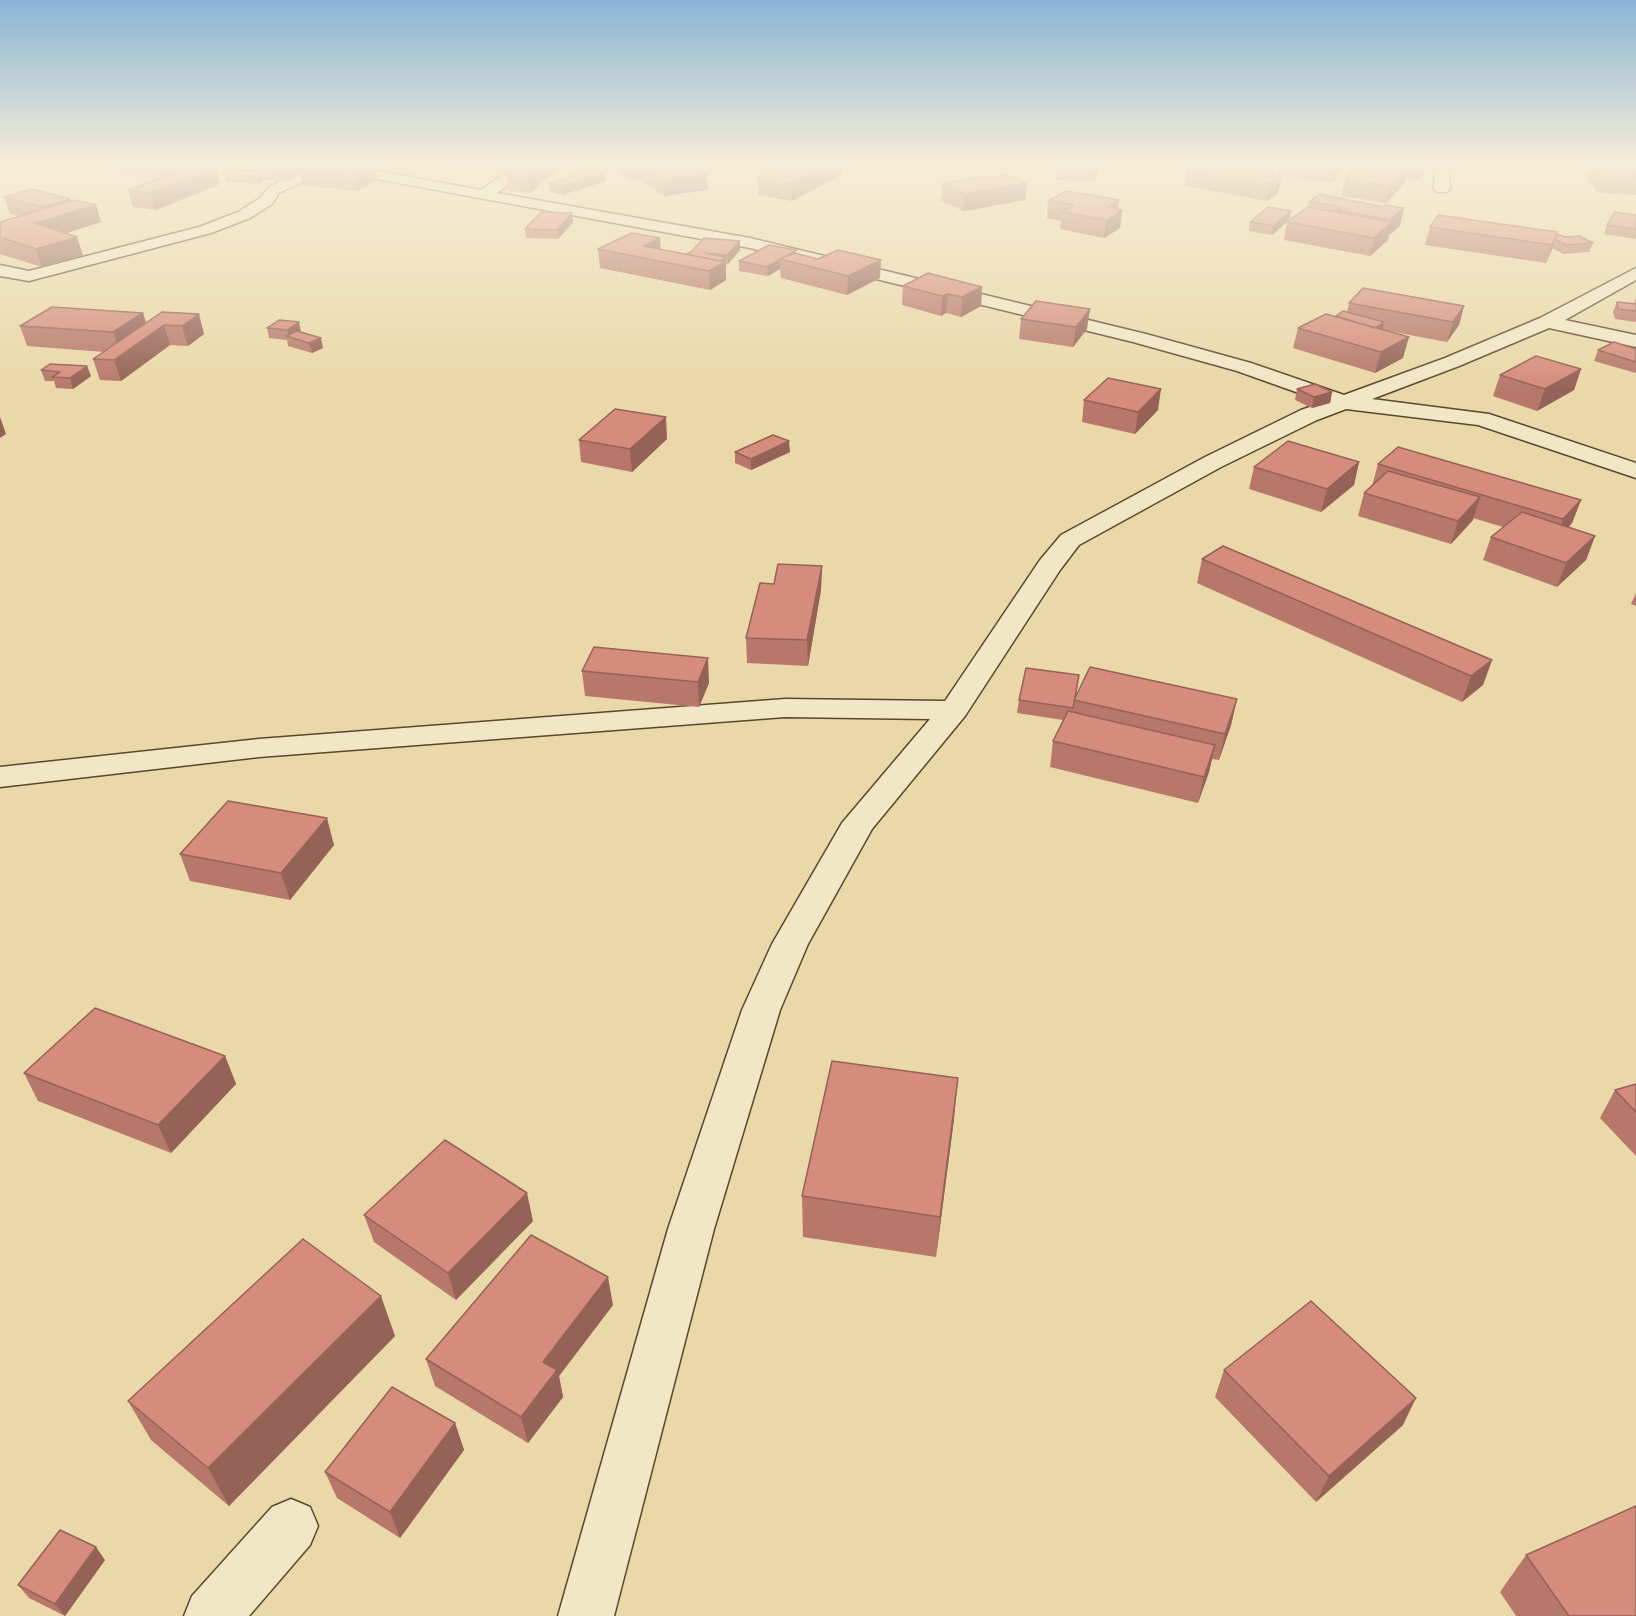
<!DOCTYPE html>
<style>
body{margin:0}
canvas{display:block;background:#ead8a8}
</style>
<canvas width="1636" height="1616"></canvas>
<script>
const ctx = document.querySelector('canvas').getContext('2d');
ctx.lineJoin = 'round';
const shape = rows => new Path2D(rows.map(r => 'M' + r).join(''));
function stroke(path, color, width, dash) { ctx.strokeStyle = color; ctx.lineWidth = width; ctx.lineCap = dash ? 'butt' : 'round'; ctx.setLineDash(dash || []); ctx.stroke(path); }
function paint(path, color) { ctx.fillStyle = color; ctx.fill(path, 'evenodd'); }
const minor = shape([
 [319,163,335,163,481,190,521,163,538,163,497,193,750,238,1146,334,1251,363,1344,395,1445,358,1540,318,1636,268,1636,280,1565,320,1636,335,1636,347,1549,328,1459,366,1372,399,1489,414,1636,463,1636,478,1478,425,1346,409,1317,420,1221,467,1079,545,1060,570,965,716,872,829,808,944,780,1010,714,1229,614,1616,558,1616,668,1229,742,1010,772,944,842,823,930,719,785,717,259,757,0,787,0,767,259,739,785,699,945,701,1040,560,1061,535,1205,457,1301,410,1324,402,1237,371,1133,342,750,248,328,170,279,193,272,204,250,218,211,233,29,281,0,276,0,265,29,271,199,227,238,212,260,198,269,187,319,163],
 [1435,163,1449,163,1450,189,1447,192,1437,192,1434,189,1435,163],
 [291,1499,310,1507,318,1526,310,1545,249,1616,184,1616,192,1596,272,1507,291,1499]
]);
const wall = shape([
 [118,163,187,163,165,176,121,174],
 [447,163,518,163,508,170,447,165],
 [565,163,530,193,508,191,506,175],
 [640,163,708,190,664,196,641,181,641,178,631,180,621,175,620,167],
 [1057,163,1099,163,1094,182,1056,180],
 [1280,163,1343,163,1340,174,1332,183,1278,175],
 [1360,163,1430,163,1419,180,1406,179,1406,181,1386,203,1341,196,1345,179],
 [374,164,377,180,357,191,303,185,300,173,289,181,266,180,264,172],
 [1592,165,1636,166,1636,195,1598,193,1587,181],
 [216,168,220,184,156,210,133,207,128,190],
 [1187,170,1275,172,1274,176,1278,194,1267,201,1185,186],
 [263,171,265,180,258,184,226,182,224,174],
 [605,173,606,181,562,195,550,192,549,184],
 [842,175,792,201,758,195,758,178],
 [989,178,1027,183,1025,200,964,211,941,201,942,184],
 [4,197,70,201,101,222,66,233,83,255,42,267,0,254,0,222,18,216,10,214],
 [1119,200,1118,210,1122,210,1120,228,1104,238,1060,229,1061,221,1047,218,1048,201],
 [1309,202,1383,207,1400,226,1389,235,1388,240,1370,256,1284,240,1287,222,1308,207],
 [1291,211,1289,220,1272,235,1249,231,1250,222],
 [1636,215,1636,239,1604,234,1607,225],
 [573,222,558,239,526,238,525,229],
 [1430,227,1557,234,1593,243,1589,252,1563,254,1552,248,1546,263,1425,245],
 [740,241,740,250,728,264,726,264,727,267,726,267,726,280,710,290,600,268,598,249,660,249,687,254],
 [797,254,880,278,847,295,781,278,780,269,768,276,739,271,739,261],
 [903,286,982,287,981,306,961,317,946,313,941,316,902,305],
 [1636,297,1636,322,1615,319,1613,312,1617,302,1634,304],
 [1349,303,1464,306,1459,325,1447,342,1383,330,1403,358,1375,373,1293,348,1298,328,1347,312],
 [162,312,204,334,188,346,170,345,121,381,100,380,93,359,105,352,27,346,20,326,143,313,146,323],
 [1021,319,1087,329,1073,347,1019,339],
 [279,320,301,332,323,348,312,353,288,346,287,340,269,338,267,328],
 [1636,349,1636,373,1594,361,1598,350],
 [87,366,91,376,73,389,56,388,54,381,45,381,41,370],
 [1581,369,1574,390,1537,411,1493,396,1500,375],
 [1297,389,1332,392,1330,403,1312,408,1295,400],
 [1084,400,1158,410,1135,434,1082,422],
 [667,439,632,472,581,462,579,440],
 [735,452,790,452,751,470,735,463],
 [1359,462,1354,485,1321,512,1249,489,1254,467],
 [1378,464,1581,500,1572,523,1569,527,1595,536,1586,560,1557,587,1483,560,1491,537,1503,527,1473,518,1473,520,1451,544,1358,516,1364,493,1372,486],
 [1202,559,1492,660,1483,685,1462,702,1197,583],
 [822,566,821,590,808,666,747,663,746,638],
 [1636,593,1636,606,1631,604],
 [582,671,709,683,699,707,585,696],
 [1076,695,1237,699,1231,725,1219,760,1212,759,1209,772,1198,803,1050,767,1053,741,1063,720,1017,713,1019,700],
 [334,845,290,900,190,881,180,854],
 [225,1056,236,1084,171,1153,38,1101,24,1073],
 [1636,1084,1636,1156,1600,1118,1615,1090],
 [954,1119,936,1257,803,1237,802,1196],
 [364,1215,533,1221,456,1300,374,1242],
 [613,1305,559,1376,563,1397,528,1443,435,1386,426,1359],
 [395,1336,229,1506,151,1440,128,1401],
 [1224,1370,1403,1425,1316,1502,1215,1397],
 [455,1423,464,1450,400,1538,337,1498,325,1472],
 [1526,1555,1636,1616,1516,1616,1500,1592],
 [105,1560,65,1616,29,1598,18,1585]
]);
const shadedWall = shape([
 [162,163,187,163,165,176],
 [302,163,311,163,300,169,300,173,289,181,287,173],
 [508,163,518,163,508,170],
 [544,163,565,163,530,193,528,176],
 [833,163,842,163,842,175,792,201,792,184],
 [1097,163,1099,163,1099,168,1094,182],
 [1338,163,1343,163,1340,174,1332,183,1335,166],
 [1424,163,1430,163,1419,180],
 [374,164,377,180,357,191,354,174],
 [1410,165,1406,181,1386,203,1390,186],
 [216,168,220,184,156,210,151,193],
 [640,170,641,178,631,180,630,172],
 [263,171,265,180,258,184,257,176],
 [1275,172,1273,183,1282,178,1278,194,1267,201,1270,184,1269,175],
 [605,173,606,181,562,195,561,187],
 [707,173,708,190,664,196,663,180],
 [1027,183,1025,200,964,211,965,194],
 [70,199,74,212,96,205,101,222,41,241,35,223,45,220,41,207],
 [1119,200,1118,213,1122,210,1120,228,1104,238,1107,207],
 [1404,208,1400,226,1389,235,1388,240,1370,256,1374,238,1389,225,1390,220],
 [1291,211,1289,220,1272,235,1274,226],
 [572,213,573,222,558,239,557,230],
 [1557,232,1552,250,1546,263,1552,245],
 [77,237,83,255,42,267,36,249],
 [660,238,661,257,644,246],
 [740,241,740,250,728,264,727,255],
 [726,257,726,280,710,290,709,271,713,265],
 [780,260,780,269,768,276,767,267],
 [881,260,880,278,847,295,848,276],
 [982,287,981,306,961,317,962,297],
 [948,294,946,313,941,316,942,296],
 [1464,306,1459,325,1447,342,1453,322],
 [1090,309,1087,329,1073,347,1076,327],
 [143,313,149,333,120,353,113,332],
 [199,314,204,334,188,346,182,326],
 [299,322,301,332,293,338,289,337,287,330],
 [1384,322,1382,332,1374,329],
 [164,325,170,345,121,381,114,360],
 [1409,337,1403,358,1375,373,1381,352],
 [321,338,323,348,312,353,309,343],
 [87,366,91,376,73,389,70,378],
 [1581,369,1574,390,1537,411,1545,389],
 [1161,389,1158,410,1135,434,1138,412],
 [1332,392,1330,403,1312,408,1314,397],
 [0,417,6,434,0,438],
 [666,417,667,439,632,472,630,449],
 [789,441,790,452,751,470,751,459],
 [1359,462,1354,485,1321,512,1327,489],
 [1480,497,1473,520,1451,544,1458,521],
 [1581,500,1572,523,1555,543,1563,519],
 [1595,536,1586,560,1557,587,1566,563],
 [822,566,821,590,808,666,807,640],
 [708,658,709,683,699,707,698,682],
 [1492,660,1483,685,1462,702,1471,676],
 [1237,699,1231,725,1219,760,1225,734],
 [1215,745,1209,772,1198,803,1204,777],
 [327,818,334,845,290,900,281,873],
 [225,1056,236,1084,171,1153,158,1125],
 [958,1078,954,1119,936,1257,940,1217],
 [527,1193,533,1221,456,1300,448,1273],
 [608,1277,613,1305,559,1376,563,1397,528,1443,521,1417,543,1362],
 [381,1296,395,1336,229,1506,208,1468],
 [1416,1398,1403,1425,1316,1502,1329,1476],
 [455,1423,464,1450,400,1538,390,1512],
 [96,1547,105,1560,65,1616,55,1604]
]);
const building = shape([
 [278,163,302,163,287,173,264,172,278,163],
 [311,163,368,163,374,164,354,174,300,169,311,163],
 [521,163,544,163,528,176,506,175,521,163],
 [640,163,653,163,640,165,640,170,630,172,620,167,640,163],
 [653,163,690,163,707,173,663,180,640,165,653,163],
 [789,163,833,163,792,184,758,178,789,163],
 [1057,163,1097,163,1096,166,1057,163],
 [1200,163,1224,163,1275,172,1269,175,1282,178,1270,184,1187,170,1200,163],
 [1313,163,1338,163,1335,166,1313,163],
 [1360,163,1400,163,1410,165,1390,186,1345,179,1360,163],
 [194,165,216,168,151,193,128,190,194,165],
 [1592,165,1636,166,1636,178,1604,177,1592,165],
 [231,170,263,171,257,176,224,174,231,170],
 [593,170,605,173,561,187,549,184,593,170],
 [1006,175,1027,183,965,194,942,184,986,176,989,178,1006,175],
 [32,189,70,199,41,207,4,197,32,189],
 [1067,191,1119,200,1107,207,1122,210,1106,220,1062,212,1074,205,1048,201,1067,191],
 [1319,194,1383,207,1386,205,1404,208,1390,220,1338,210,1342,207,1309,202,1319,194],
 [75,200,96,205,35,223,77,237,36,249,0,237,0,222,75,200],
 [1268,207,1291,211,1274,226,1250,222,1268,207],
 [1307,207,1392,222,1374,238,1287,222,1307,207],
 [541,212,572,213,557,230,525,229,541,212],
 [1615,212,1636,215,1636,229,1607,225,1615,212],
 [1438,215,1557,232,1552,245,1430,227,1438,215],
 [632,233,660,238,644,246,725,262,709,271,598,249,632,233],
 [1557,234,1565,237,1579,236,1593,243,1566,245,1555,239,1557,234],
 [704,238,740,241,727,255,705,253,726,257,720,261,687,254,691,252,704,238],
 [769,245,797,250,767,267,739,261,769,245],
 [838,250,881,260,848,276,780,259,795,253,818,259,838,250],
 [928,273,982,287,962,297,948,294,942,296,903,286,928,273],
 [1363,288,1464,306,1453,322,1349,303,1363,288],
 [1036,301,1090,309,1076,327,1021,319,1036,301],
 [1617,302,1636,304,1636,311,1618,309,1617,302],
 [52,307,143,313,113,332,20,326,52,307],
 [1343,311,1384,322,1375,328,1336,316,1343,311],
 [162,312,199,314,182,326,164,325,114,360,93,359,162,312],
 [1326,314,1409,337,1381,352,1298,328,1326,314],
 [279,320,299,322,287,330,267,328,279,320],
 [297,331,321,338,309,343,286,336,297,331],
 [1614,342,1636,349,1636,362,1598,350,1614,342],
 [1536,356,1581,369,1545,389,1500,375,1536,356],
 [50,364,87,366,70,378,52,377,60,372,41,370,50,364],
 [1108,378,1161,389,1138,412,1084,400,1108,378],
 [1315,384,1332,392,1314,397,1297,389,1315,384],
 [615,409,666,417,630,449,579,440,615,409],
 [773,435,789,441,751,459,735,452,773,435],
 [1288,441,1359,462,1327,489,1254,467,1288,441],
 [1398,447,1581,500,1563,519,1378,464,1398,447],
 [1388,471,1480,497,1458,521,1364,493,1388,471],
 [1522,512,1595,536,1566,563,1491,537,1522,512],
 [1223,546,1492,660,1471,676,1202,559,1223,546],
 [778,564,822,566,807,640,746,638,760,583,774,584,778,564],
 [594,647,708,658,698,682,582,671,594,647],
 [1090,667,1237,699,1225,734,1074,700,1090,667],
 [1026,668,1079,675,1073,708,1019,700,1026,668],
 [1068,711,1215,745,1204,777,1053,741,1068,711],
 [228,801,327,818,281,873,180,854,228,801],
 [95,1008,225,1056,158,1125,24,1073,95,1008],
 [832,1061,958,1078,940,1217,802,1196,832,1061],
 [1636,1084,1636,1112,1615,1090,1636,1084],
 [445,1140,527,1193,448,1273,364,1215,445,1140],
 [531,1235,608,1277,543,1362,557,1370,521,1417,426,1359,531,1235],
 [303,1239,381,1296,208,1468,128,1401,303,1239],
 [1311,1301,1416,1398,1329,1476,1224,1370,1311,1301],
 [392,1387,455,1423,390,1512,325,1472,392,1387],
 [1636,1506,1636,1616,1569,1616,1526,1555,1636,1506],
 [60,1530,96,1547,55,1604,18,1585,60,1530]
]);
stroke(minor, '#5c472c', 3);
paint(minor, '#f1e6c6');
paint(wall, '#b7786b');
paint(shadedWall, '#956257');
paint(building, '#d58c7c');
stroke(building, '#956257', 1.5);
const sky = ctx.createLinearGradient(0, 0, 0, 389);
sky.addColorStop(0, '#8ab5d4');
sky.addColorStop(0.42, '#f6edd8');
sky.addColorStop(1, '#f6edd800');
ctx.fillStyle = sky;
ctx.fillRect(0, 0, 1636, 389);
</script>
